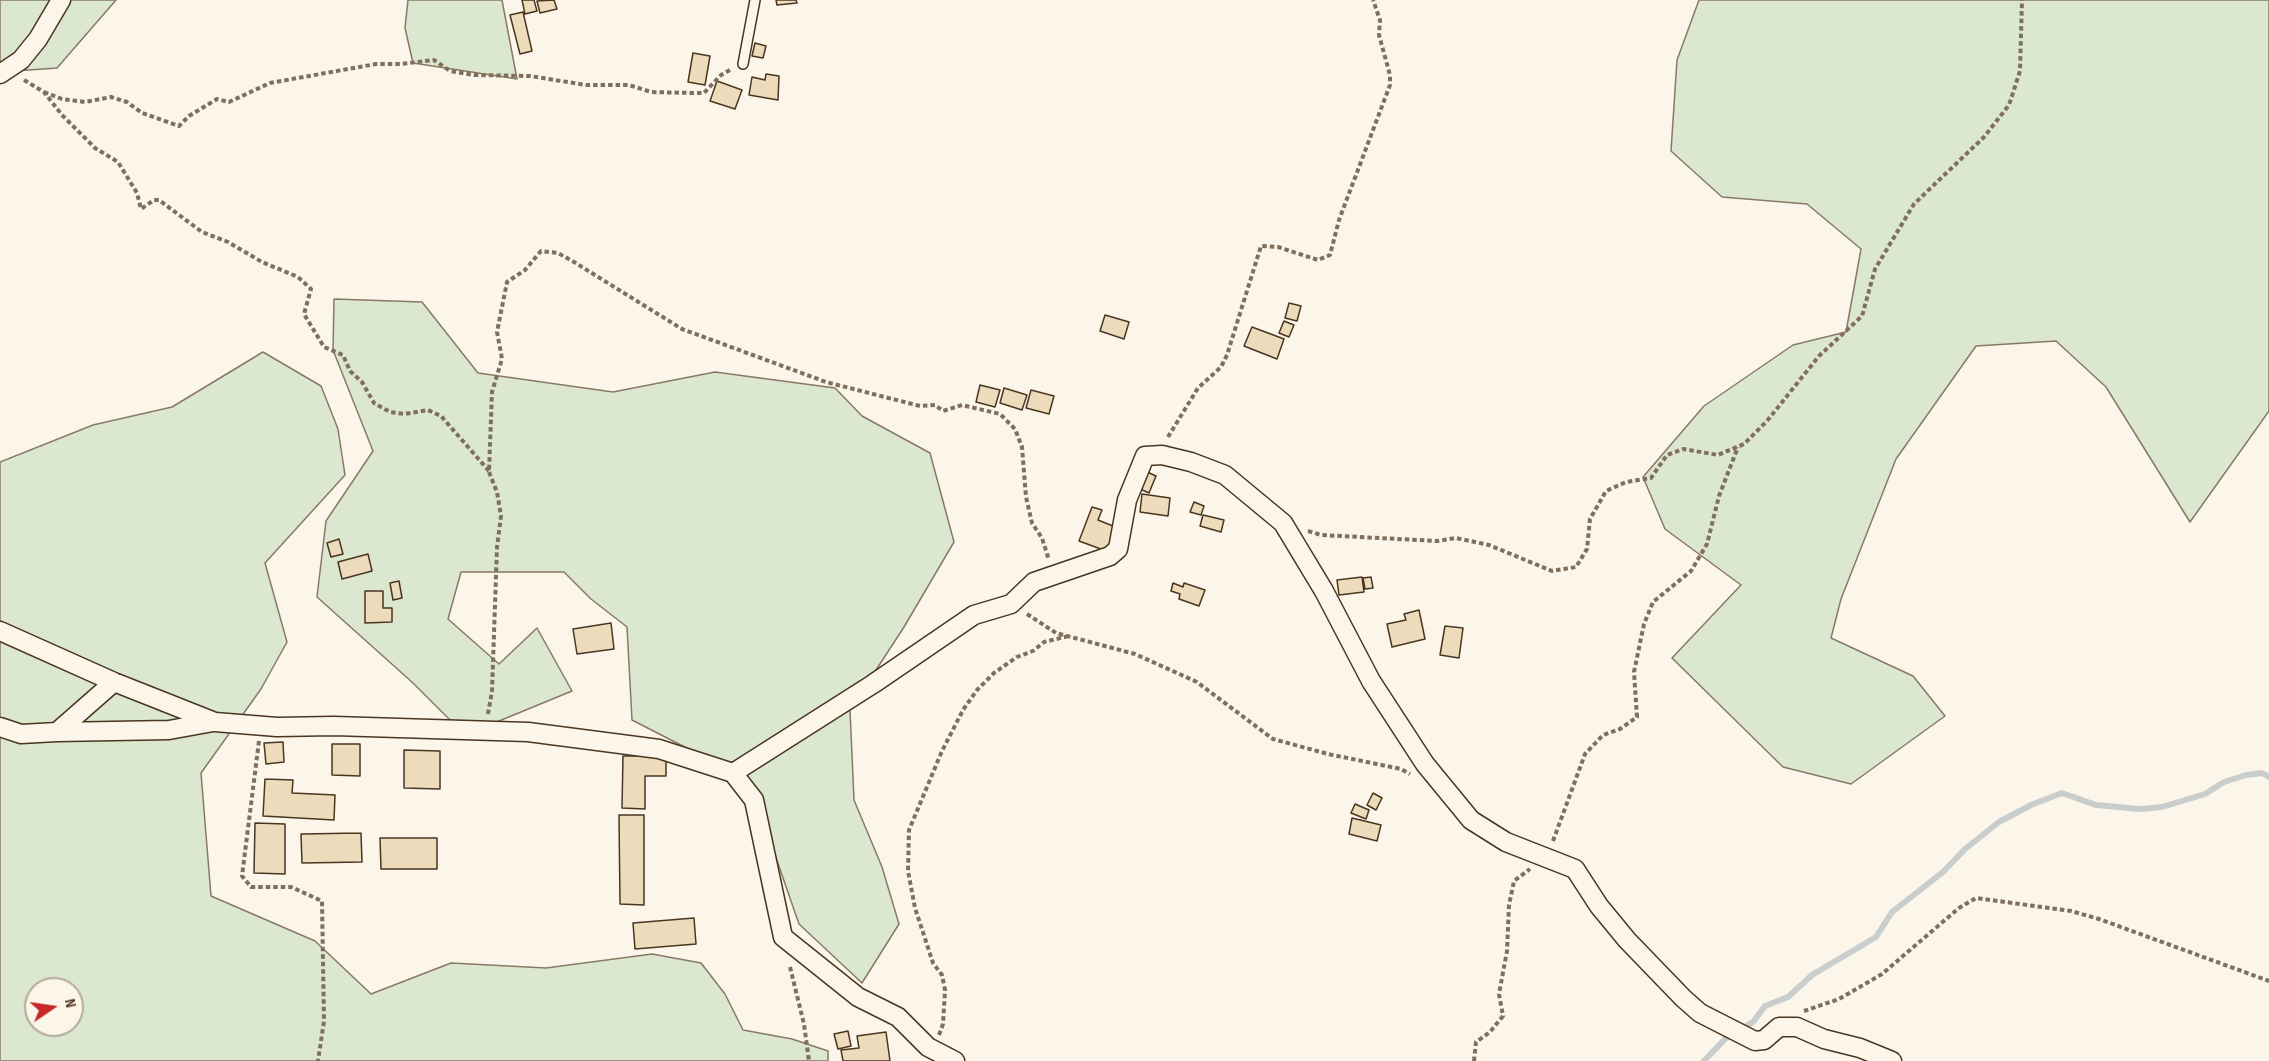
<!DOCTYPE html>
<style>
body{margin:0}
#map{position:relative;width:2269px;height:1061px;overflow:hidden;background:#fbf6e9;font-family:"Sofia Sans Condensed",sans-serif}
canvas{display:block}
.north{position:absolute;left:24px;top:977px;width:60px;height:60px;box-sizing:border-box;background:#fbf6e9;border:2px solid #b4a999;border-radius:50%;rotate:77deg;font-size:16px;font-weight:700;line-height:24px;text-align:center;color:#4a3520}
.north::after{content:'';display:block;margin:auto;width:21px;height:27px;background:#c62828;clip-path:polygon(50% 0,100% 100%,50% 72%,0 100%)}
</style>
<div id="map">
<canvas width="2269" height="1061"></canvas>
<div class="north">N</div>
</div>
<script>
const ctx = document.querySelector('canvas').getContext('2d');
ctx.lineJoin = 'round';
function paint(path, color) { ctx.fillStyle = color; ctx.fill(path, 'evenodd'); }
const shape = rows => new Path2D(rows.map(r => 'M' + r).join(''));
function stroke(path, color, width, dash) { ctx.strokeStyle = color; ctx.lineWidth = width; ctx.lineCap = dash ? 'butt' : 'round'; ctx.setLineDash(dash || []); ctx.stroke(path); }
const green = shape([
 [0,0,116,0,57,68,0,72,0,0],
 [408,0,502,0,517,79,413,63,405,28,408,0],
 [1699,0,2269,0,2269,411,2190,522,2106,387,2056,341,1976,346,1896,459,1841,599,1831,638,1913,676,1945,716,1851,784,1783,767,1672,658,1741,585,1665,529,1643,477,1704,406,1793,345,1846,332,1861,249,1807,204,1722,197,1671,151,1677,60,1699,0],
 [334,299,422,302,478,373,613,392,715,372,835,388,862,416,930,453,954,542,904,627,850,710,854,800,882,867,899,924,862,983,799,924,749,780,632,720,627,627,591,599,564,572,461,572,448,619,499,664,537,628,572,691,465,735,413,683,317,597,326,521,373,451,333,350,334,299],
 [263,352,321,386,338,429,345,475,265,563,287,642,261,689,201,773,211,896,315,941,371,994,451,963,546,968,652,954,701,963,725,994,743,1030,792,1039,828,1051,828,1061,0,1061,0,462,93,425,172,407,263,352],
 [36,989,72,989,72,1025,36,1025,36,989]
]);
const stream = shape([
 [1704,1061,1726,1038,1753,1022,1765,1006,1788,997,1812,975,1876,937,1892,912,1943,872,1965,849,1999,822,2031,805,2062,793,2096,805,2140,809,2162,807,2205,794,2224,782,2246,775,2262,773,2269,777]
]);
const building = shape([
 [522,0,534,0,537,11,525,14,522,0],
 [554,0,557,9,540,13,537,1,554,0],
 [776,0,796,0,797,3,777,5,776,0],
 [523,12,532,51,520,54,510,15,523,12],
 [755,43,766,46,763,58,752,56,755,43],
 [693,53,710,56,705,85,688,82,693,53],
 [766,74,779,76,778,100,749,95,752,77,765,80,766,74],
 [717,81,742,90,735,109,710,101,717,81],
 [1289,303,1301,306,1297,321,1285,318,1289,303],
 [1105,315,1129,322,1124,339,1100,331,1105,315],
 [1284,321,1294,325,1289,337,1279,333,1284,321],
 [1252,327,1284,339,1277,359,1244,346,1252,327],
 [980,385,1000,390,995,407,976,402,980,385],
 [1004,388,1027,395,1022,410,1000,403,1004,388],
 [1031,390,1054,396,1049,414,1026,408,1031,390],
 [1145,471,1156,476,1149,493,1138,488,1145,471],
 [1142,494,1170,498,1168,516,1140,512,1142,494],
 [1194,502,1204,506,1201,515,1190,512,1194,502],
 [1092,507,1102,510,1098,520,1118,528,1109,552,1079,541,1092,507],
 [1203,515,1224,520,1221,532,1200,526,1203,515],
 [339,539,343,554,331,557,327,543,339,539],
 [368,554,372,571,342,579,338,562,368,554],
 [1362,577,1364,592,1339,595,1337,580,1362,577],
 [1371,577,1373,588,1365,589,1363,578,1371,577],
 [399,581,402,598,393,600,390,583,399,581],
 [1173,583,1183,587,1184,583,1205,590,1199,606,1179,599,1180,594,1171,591,1173,583],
 [365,591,383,591,383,608,392,608,392,622,365,623,365,591],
 [1419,610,1425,639,1392,647,1387,624,1406,620,1404,614,1419,610],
 [611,623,614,649,577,654,573,629,611,623],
 [1445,626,1463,628,1459,658,1440,655,1445,626],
 [283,742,284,762,266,764,264,743,283,742],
 [332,744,360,744,360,776,332,775,332,744],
 [404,750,440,751,440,789,404,788,404,750],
 [623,756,666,756,666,776,645,776,645,809,622,808,623,756],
 [265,779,293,780,292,793,335,795,334,820,263,816,265,779],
 [1373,793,1382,798,1376,810,1367,805,1373,793],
 [1355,804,1369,810,1366,819,1351,813,1355,804],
 [619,815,644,815,644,905,620,904,619,815],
 [1352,818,1381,825,1377,841,1349,834,1352,818],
 [255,823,285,824,285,874,254,873,255,823],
 [361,833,362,862,302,863,301,834,361,833],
 [380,838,437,838,437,869,381,869,380,838],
 [694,918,696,944,635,949,633,923,694,918],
 [848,1031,851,1046,838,1049,834,1034,848,1031],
 [886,1032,890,1061,843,1061,841,1050,859,1048,857,1036,886,1032]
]);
const path = shape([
 [24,80,44,92,62,115,95,148,118,162,137,193,141,209,154,200,159,200,202,232,228,242,262,262,298,277,311,289,304,314,324,347,343,355,350,371,362,382,374,403,390,412,405,414,428,410,441,416,489,471],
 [44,92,62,99,85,102,111,97,127,102,142,113,179,126,189,116,217,99,229,102,270,83,376,64,401,64,434,60,450,71,474,75,530,76,586,85,629,85,651,92,693,93,704,93,721,75,732,69],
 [1168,437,1198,388,1221,367,1227,355,1261,246,1278,247,1318,260,1330,255,1339,220,1390,85,1390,75,1379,35,1380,20,1373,0],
 [1308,531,1321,535,1437,541,1456,538,1489,545,1552,571,1576,567,1587,549,1590,519,1606,491,1626,482,1651,478,1667,455,1683,449,1718,455,1744,444,1767,421,1819,356,1862,316,1875,269,1914,204,1984,137,2009,105,2020,71,2022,0],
 [1027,614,1056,633,1135,654,1197,682,1273,739,1328,754,1401,769,1410,774],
 [488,714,492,691,497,547,501,516,497,492,489,472,492,392,502,359,497,332,507,282,525,270,541,251,558,253,574,262,682,329,826,382,920,406,935,405,943,411,962,405,1000,414,1015,429,1022,447,1026,497,1032,523,1042,538,1049,560],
 [259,741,242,876,251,887,291,887,322,901,324,1021,318,1061],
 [1553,841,1585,754,1603,735,1620,729,1637,717,1634,672,1644,624,1653,602,1691,571,1707,544,1719,496,1738,447],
 [790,967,804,1024,809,1061],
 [1804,1011,1839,999,1882,974,1959,908,1976,898,2071,911,2099,919,2269,981],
 [939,1035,943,1024,945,990,942,975,933,963,915,908,908,871,909,830,942,751,963,710,977,690,994,673,1017,657,1033,651,1044,642,1069,636],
 [1474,1061,1476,1042,1490,1032,1503,1016,1499,994,1507,951,1509,905,1514,881,1530,869]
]);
const service = shape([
 [743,64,755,0]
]);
const minor = shape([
 [0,74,21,60,38,39,61,0],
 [0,631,114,682,215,722,277,727,334,726,528,732,659,749,733,773,754,800,783,937,858,997,898,1017,928,1047,955,1061],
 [0,727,21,734,57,732,114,682],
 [57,732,169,730,213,722],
 [733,773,873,684,974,615,1011,604,1034,582,1110,556,1118,549,1127,500,1145,456,1162,455,1191,462,1225,475,1283,523,1324,591,1371,681,1425,764,1471,820,1506,842,1575,869,1599,906,1627,940,1683,998,1700,1013,1755,1041,1764,1040,1779,1027,1797,1027,1824,1039,1860,1048,1892,1061]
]);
paint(green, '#dce7d0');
stroke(green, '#887966', 1.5);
stroke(stream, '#c9cecd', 6);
paint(building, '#ecdcbc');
stroke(building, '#4a3520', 1.5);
stroke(service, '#4a3520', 12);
stroke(minor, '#4a3520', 21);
stroke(path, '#7f6f5c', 4, [4.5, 3]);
stroke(service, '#fbf6e9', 9);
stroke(minor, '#fbf6e9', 18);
</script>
